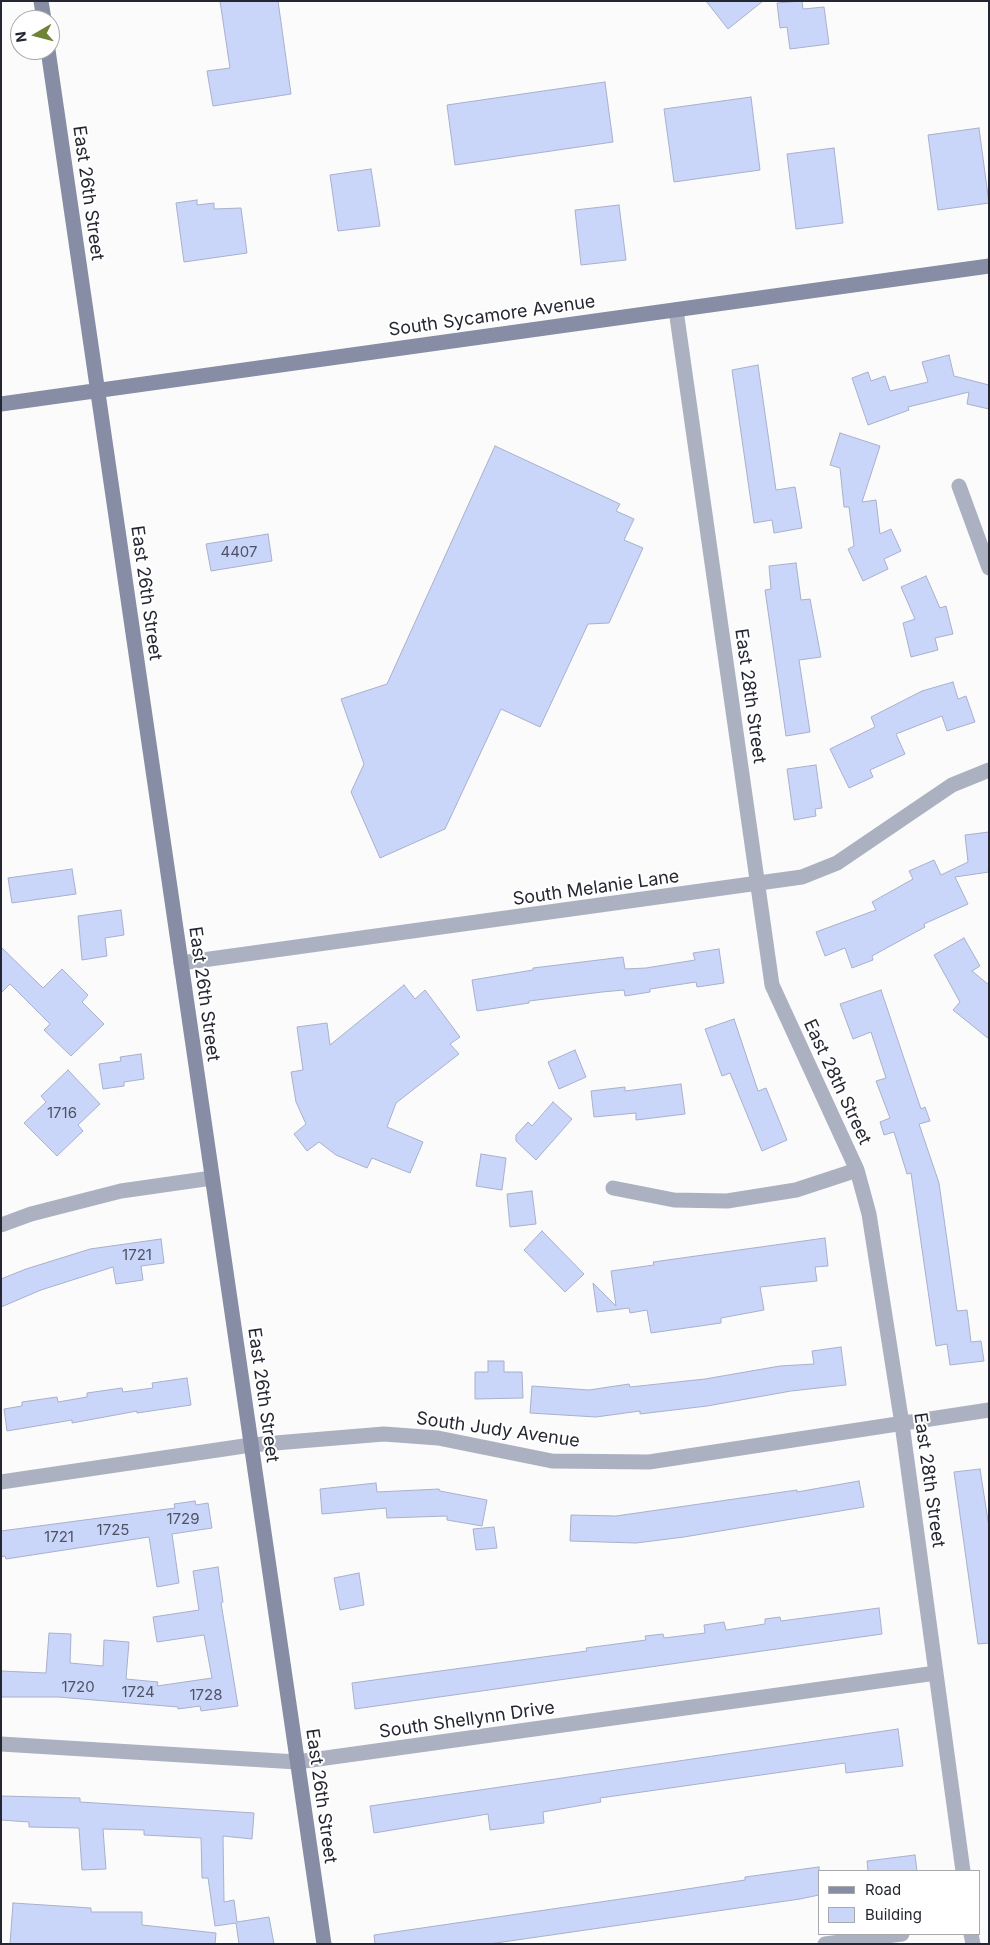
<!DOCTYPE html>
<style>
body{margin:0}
#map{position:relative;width:990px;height:1945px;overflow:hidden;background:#fbfbfb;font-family:Inter,sans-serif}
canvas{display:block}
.frame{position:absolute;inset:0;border:2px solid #242732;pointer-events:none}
.legend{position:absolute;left:818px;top:1870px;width:162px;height:65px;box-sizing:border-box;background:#fff;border:1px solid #a7a9ad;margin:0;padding:6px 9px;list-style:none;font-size:15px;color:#242732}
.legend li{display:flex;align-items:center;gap:10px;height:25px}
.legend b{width:25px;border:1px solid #a7a9ad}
.north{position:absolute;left:10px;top:10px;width:50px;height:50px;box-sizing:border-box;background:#fff;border:1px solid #a7a9ad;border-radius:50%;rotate:262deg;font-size:14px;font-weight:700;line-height:20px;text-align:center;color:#242732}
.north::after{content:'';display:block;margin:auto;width:18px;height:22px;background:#6e8334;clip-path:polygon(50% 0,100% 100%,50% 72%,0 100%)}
</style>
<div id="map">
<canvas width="990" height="1945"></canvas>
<div class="frame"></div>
<ul class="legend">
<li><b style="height:6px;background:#868da4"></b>Road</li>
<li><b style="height:14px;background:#cad5fa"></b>Building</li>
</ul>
<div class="north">N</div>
</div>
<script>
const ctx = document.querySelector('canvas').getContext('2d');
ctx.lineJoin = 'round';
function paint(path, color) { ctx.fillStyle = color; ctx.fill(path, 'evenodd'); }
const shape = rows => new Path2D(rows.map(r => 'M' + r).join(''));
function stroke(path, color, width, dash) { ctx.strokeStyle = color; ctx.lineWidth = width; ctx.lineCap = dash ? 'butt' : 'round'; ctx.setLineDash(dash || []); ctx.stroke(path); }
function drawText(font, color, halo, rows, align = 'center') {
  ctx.font = font + ' Inter,sans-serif'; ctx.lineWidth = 4; ctx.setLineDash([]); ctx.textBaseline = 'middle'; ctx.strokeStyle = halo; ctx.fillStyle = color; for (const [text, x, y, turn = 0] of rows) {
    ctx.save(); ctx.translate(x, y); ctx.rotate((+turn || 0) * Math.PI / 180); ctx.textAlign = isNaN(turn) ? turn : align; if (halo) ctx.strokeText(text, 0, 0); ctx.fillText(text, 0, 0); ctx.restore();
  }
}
const building = shape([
 [220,1,278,1,291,94,213,106,207,71,230,68,220,1],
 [706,1,763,1,728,29,706,1],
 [802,1,803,9,824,7,829,44,790,49,787,27,780,28,777,3,802,1],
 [605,82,613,142,455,165,447,105,605,82],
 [751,97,760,170,674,182,664,109,751,97],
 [979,128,989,203,938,210,928,135,979,128],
 [834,148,843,223,796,229,787,154,834,148],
 [371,169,380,226,338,231,330,175,371,169],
 [197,200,197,205,214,203,214,209,241,208,247,253,184,262,176,203,197,200],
 [619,205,626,260,581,265,575,210,619,205],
 [949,355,954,376,989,385,989,409,967,404,969,392,908,407,909,410,868,425,852,378,868,372,871,381,885,376,890,391,928,382,922,362,949,355],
 [758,365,776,490,795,487,802,528,774,533,772,520,754,523,732,370,758,365],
 [840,433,880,446,862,502,876,500,880,534,891,529,901,551,884,559,888,569,863,581,848,549,854,546,849,507,844,507,840,468,830,465,840,433],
 [495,446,620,504,616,511,634,519,624,540,643,548,609,623,588,624,540,727,501,709,445,829,380,858,351,792,364,764,341,699,387,684,495,446],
 [268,534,272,561,211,571,206,544,268,534],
 [796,563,801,600,810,599,821,657,799,660,810,732,786,736,765,590,771,589,769,566,796,563],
 [926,576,940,608,946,606,953,634,935,638,938,650,911,657,903,623,915,619,901,587,926,576],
 [953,682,958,699,966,696,975,722,947,731,942,716,896,734,905,754,870,770,873,777,849,788,830,749,875,727,871,717,922,691,953,682],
 [816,765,822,808,815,809,816,816,794,820,787,769,816,765],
 [989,832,989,872,955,877,968,904,924,924,925,927,872,956,873,960,852,968,845,948,825,956,816,932,876,910,872,902,913,879,909,871,934,860,941,875,968,862,965,835,989,832],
 [72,869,76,894,12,903,8,878,72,869],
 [121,910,124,935,105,938,107,956,82,960,78,916,121,910],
 [964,938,980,966,972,971,989,985,989,1039,953,1010,960,1002,934,955,964,938],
 [1,947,43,988,62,969,88,995,82,1002,104,1024,71,1056,44,1030,50,1024,10,984,1,993,1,947],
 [719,949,724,983,697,987,696,982,650,989,650,992,625,996,624,990,602,992,529,1001,529,1003,477,1011,472,980,533,970,533,968,623,957,625,969,646,968,695,960,693,953,719,949],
 [404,985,415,999,425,990,460,1037,450,1044,459,1054,396,1103,387,1127,423,1142,410,1173,372,1158,367,1168,336,1155,319,1142,307,1151,294,1134,306,1124,296,1102,291,1072,303,1070,297,1027,327,1023,330,1045,404,985],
 [881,990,921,1109,925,1107,930,1121,919,1124,939,1183,957,1311,967,1310,971,1342,981,1341,984,1361,950,1365,947,1344,936,1346,911,1173,907,1174,894,1132,884,1135,880,1122,890,1118,876,1081,886,1078,871,1032,853,1039,840,1004,881,990],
 [734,1019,758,1091,766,1088,787,1140,762,1151,730,1073,722,1076,705,1029,734,1019],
 [575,1050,586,1077,559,1089,548,1062,575,1050],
 [141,1054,144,1079,124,1082,124,1086,103,1089,99,1064,121,1061,120,1057,141,1054],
 [68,1070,100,1104,78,1125,83,1131,57,1156,24,1123,46,1102,41,1096,68,1070],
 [681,1084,685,1114,636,1120,636,1113,594,1117,591,1091,625,1087,625,1091,681,1084],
 [553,1102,572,1119,536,1160,516,1141,516,1135,528,1122,532,1126,553,1102],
 [481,1154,506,1158,502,1190,476,1186,481,1154],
 [532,1191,536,1224,510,1227,507,1194,532,1191],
 [542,1231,584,1274,565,1292,524,1250,542,1231],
 [825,1238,828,1266,815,1267,817,1281,760,1287,764,1310,721,1318,721,1323,651,1333,647,1310,630,1313,629,1308,597,1312,593,1283,616,1306,611,1271,654,1265,653,1262,825,1238],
 [161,1239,164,1263,141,1266,143,1280,116,1284,113,1267,41,1290,1,1307,1,1279,26,1269,90,1249,161,1239],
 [841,1347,846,1385,791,1391,707,1406,640,1414,640,1411,596,1417,530,1413,532,1386,589,1390,629,1384,630,1387,705,1379,780,1366,814,1364,812,1351,841,1347],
 [488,1361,504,1361,504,1372,522,1372,523,1398,475,1399,475,1372,488,1372,488,1361],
 [187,1378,191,1405,137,1413,137,1411,72,1423,72,1420,7,1431,4,1409,22,1406,22,1402,57,1397,58,1402,87,1397,87,1393,122,1388,123,1392,153,1388,152,1383,187,1378],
 [980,1469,989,1527,989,1643,978,1644,954,1472,980,1469],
 [859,1481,864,1507,684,1537,636,1543,570,1541,571,1515,616,1516,797,1490,797,1492,859,1481],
 [376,1483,377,1492,439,1489,440,1491,487,1500,482,1526,447,1520,447,1516,387,1518,386,1508,322,1514,320,1489,376,1483],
 [195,1501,196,1505,208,1503,212,1528,172,1534,179,1583,157,1587,149,1537,6,1559,5,1556,1,1557,1,1531,175,1508,174,1504,195,1501],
 [494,1527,497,1548,476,1550,473,1529,494,1527],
 [218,1567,223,1602,221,1603,238,1706,201,1711,200,1706,178,1709,178,1707,58,1697,1,1697,1,1671,46,1673,49,1633,71,1634,70,1663,103,1666,104,1640,129,1642,126,1679,158,1682,157,1686,212,1678,204,1635,157,1642,153,1617,199,1610,193,1571,218,1567],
 [359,1573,364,1605,340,1610,334,1578,359,1573],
 [879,1608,882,1634,355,1709,352,1683,587,1651,586,1648,646,1640,645,1636,663,1634,664,1638,705,1633,704,1625,724,1622,726,1630,765,1624,765,1619,780,1617,781,1621,879,1608],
 [898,1729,903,1766,846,1773,845,1763,600,1798,601,1802,543,1812,544,1823,490,1830,488,1814,374,1833,370,1806,898,1729],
 [1,1796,80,1798,80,1802,254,1813,252,1839,223,1836,224,1902,234,1900,237,1922,269,1917,274,1944,239,1944,236,1923,215,1926,208,1878,202,1878,201,1838,144,1835,144,1830,103,1829,106,1869,82,1870,79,1828,29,1827,29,1822,1,1820,1,1796],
 [915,1855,917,1871,868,1871,867,1861,915,1855],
 [819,1867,819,1895,800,1899,489,1944,375,1944,374,1935,655,1894,745,1880,745,1877,819,1867],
 [13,1903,91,1908,91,1912,142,1912,142,1925,216,1933,215,1944,10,1944,13,1903]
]);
const minor = shape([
 [676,310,772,985,857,1170,869,1214,902,1424,963,1871],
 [959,486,989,568],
 [181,963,802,877,837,863,952,785,989,770],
 [613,1188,674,1200,727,1201,796,1190,857,1170],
 [1,1225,31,1214,121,1191,212,1178],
 [1,1482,251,1445,384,1434,438,1438,552,1461,649,1462,989,1410],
 [1,1744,297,1762,936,1673],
 [971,1934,973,1944],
 [825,1944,902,1934]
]);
const secondary = shape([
 [41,1,44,20],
 [48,50,324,1944],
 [1,404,989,266]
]);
const numberNames = [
 ["4407",239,552],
 ["1716",62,1113],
 ["1721",137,1255],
 ["1729",183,1519],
 ["1725",113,1530],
 ["1721",59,1537],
 ["1720",78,1687],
 ["1724",138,1692],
 ["1728",206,1695]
];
const streetNames = [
 ["East 26th Street",88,193,82],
 ["South Sycamore Avenue",492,316,-8],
 ["East 26th Street",146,593,82],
 ["East 28th Street",750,696,82],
 ["South Melanie Lane",596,888,-8],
 ["East 26th Street",204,994,82],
 ["East 28th Street",837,1082,65],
 ["East 26th Street",263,1395,82],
 ["South Judy Avenue",498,1430,8],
 ["East 28th Street",929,1480,82],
 ["South Shellynn Drive",467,1720,-8],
 ["East 26th Street",321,1796,82]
];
paint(building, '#cad5fa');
stroke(building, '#a8b0cc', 1);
stroke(minor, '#acb1c1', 15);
stroke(secondary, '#868da4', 15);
drawText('15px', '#4e5264', null, numberNames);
drawText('18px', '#242732', '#fff', streetNames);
</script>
